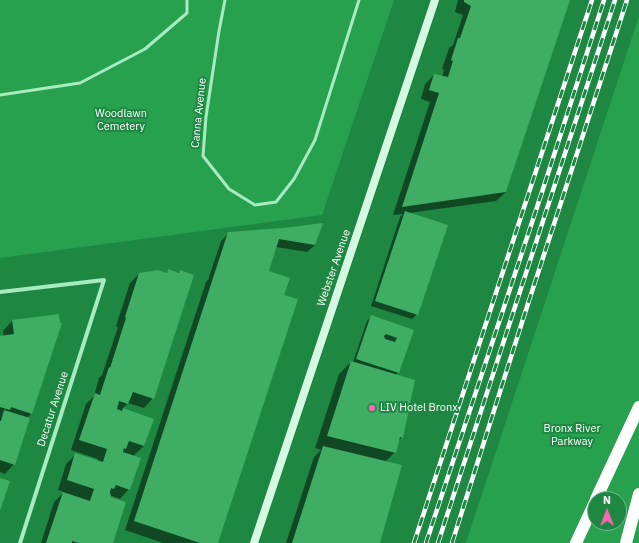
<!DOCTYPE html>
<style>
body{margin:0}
#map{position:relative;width:639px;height:543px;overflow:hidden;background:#1e8842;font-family:"IBM Plex Sans",sans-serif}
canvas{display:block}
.north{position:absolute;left:587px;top:491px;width:40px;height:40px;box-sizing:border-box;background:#1e8842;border:1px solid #78b88e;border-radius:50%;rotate:0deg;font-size:11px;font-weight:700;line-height:16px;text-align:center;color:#fff}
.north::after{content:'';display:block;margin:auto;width:14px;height:18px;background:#fa68b3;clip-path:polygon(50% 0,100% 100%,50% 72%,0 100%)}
</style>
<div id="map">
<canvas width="639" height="543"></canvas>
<div class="north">N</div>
</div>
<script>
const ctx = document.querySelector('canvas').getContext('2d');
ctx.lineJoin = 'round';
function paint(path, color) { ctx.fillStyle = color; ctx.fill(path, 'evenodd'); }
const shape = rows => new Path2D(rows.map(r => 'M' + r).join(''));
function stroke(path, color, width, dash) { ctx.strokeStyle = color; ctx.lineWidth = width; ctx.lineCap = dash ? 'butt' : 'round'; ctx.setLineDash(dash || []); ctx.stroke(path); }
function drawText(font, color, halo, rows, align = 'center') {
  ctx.font = font + ' "IBM Plex Sans",sans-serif'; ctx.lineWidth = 4; ctx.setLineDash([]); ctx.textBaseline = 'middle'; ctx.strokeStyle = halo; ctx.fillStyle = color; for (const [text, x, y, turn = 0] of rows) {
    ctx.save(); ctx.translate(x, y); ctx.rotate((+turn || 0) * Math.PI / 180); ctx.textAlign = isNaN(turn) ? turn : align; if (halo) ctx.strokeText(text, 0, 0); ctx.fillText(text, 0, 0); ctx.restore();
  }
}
const green = shape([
 [0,0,394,0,322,215,0,258],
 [639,16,639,543,466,543],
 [595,499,619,499,619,523,595,523]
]);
const shadow = shape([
 [458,0,569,0,506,192,496,201,409,213,417,314,412,319,371,306,400,217,403,214,393,215,430,102,421,99,425,84,434,75,442,77,444,70,442,69,449,48,453,45,463,15,455,12],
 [283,229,315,245,307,252,276,247,268,272,284,294,217,543,163,543,125,530,206,282,208,280,221,241,229,233],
 [169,270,178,273,180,271,153,398,144,408,128,403,122,409,152,419,144,446,133,456,129,489,120,499,109,495,112,543,41,543,54,502,64,492,58,490,66,464,76,454,97,461,98,459,71,450,86,404,94,396,99,378,102,375,118,327,116,326,130,283,140,273,165,274],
 [58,315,31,414,27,418,14,464,5,474,0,472,0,337,4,337,3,331,12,321],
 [372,316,413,330,398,373,395,375,402,437,398,441,395,452,385,462,379,543,286,543,314,457,321,450,315,448,339,374,351,362,353,362,367,321]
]);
const building = shape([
 [464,0,570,0,506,192,402,207,439,93,429,90,434,74,448,77,453,61,451,60,458,38,460,38,471,6,464,2],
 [405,211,448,225,418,315,375,301],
 [323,223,315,245,279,239,269,271,290,278,284,295,298,299,218,543,200,543,134,521,228,232,283,228],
 [168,269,179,273,180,270,194,275,154,399,133,392,128,404,119,401,117,409,122,411,123,408,154,419,144,446,129,441,126,449,124,448,123,452,141,458,130,490,116,485,114,489,111,488,110,492,111,497,126,502,113,543,79,543,72,541,72,543,46,543,63,492,90,501,94,489,67,480,75,453,103,462,107,449,79,440,95,393,100,395,109,367,110,368,126,318,125,317,139,273,158,270,167,273],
 [59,314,60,323,62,323,32,414,11,407,10,410,0,407,0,336,14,334,12,320],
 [371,315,414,330,399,373,356,359],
 [386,334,397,338,395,342,385,339,384,336],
 [351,361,415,380,403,438,400,437,396,453,327,436],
 [4,410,30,418,15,465,0,460,0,421,1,421],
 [323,446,402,465,380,543,292,543],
 [0,478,10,481,0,511]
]);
const lane = shape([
 [225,0,219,31,206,117,203,156,229,189,255,205,276,202,294,179,315,140,359,0],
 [0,95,80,83,145,49,187,13,187,0]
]);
const street = shape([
 [0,292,104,280,20,543]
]);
const secondary = shape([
 [254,543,435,0]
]);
const highway = shape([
 [596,499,639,407],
 [576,543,595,502],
 [626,543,639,494]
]);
const rail = shape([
 [414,543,592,0],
 [426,543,544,186,604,0],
 [438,543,615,0],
 [452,543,524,316,627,0]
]);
const markers = [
 [372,408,4,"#fa68b3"]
];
const streetNames = [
 ["Canna Avenue",199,113,-84],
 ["Webster Avenue",334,268,-71],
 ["Decatur Avenue",53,409,-72]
];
const parkNames = [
 ["Woodlawn",121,114],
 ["Cemetery",121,127],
 ["Bronx River",572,429],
 ["Parkway",572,442]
];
const poiNames = [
 ["LIV Hotel Bronx",380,408]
];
paint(green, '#28a14f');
paint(shadow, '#0007');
paint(building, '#3fad63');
stroke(lane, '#a8ebbe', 3);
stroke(street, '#a8ebbe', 4);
stroke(secondary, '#d4f8e1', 8);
stroke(highway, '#fff', 12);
stroke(rail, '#fff', 4.5);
stroke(rail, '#1e8842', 3, [9]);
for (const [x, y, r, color] of markers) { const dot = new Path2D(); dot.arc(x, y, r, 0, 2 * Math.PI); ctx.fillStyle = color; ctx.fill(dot); stroke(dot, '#1e8842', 1.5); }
drawText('11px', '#fff', '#1e8842', streetNames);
drawText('11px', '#fff', '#1e8842', parkNames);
drawText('11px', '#fff', '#1e8842', poiNames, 'left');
</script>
